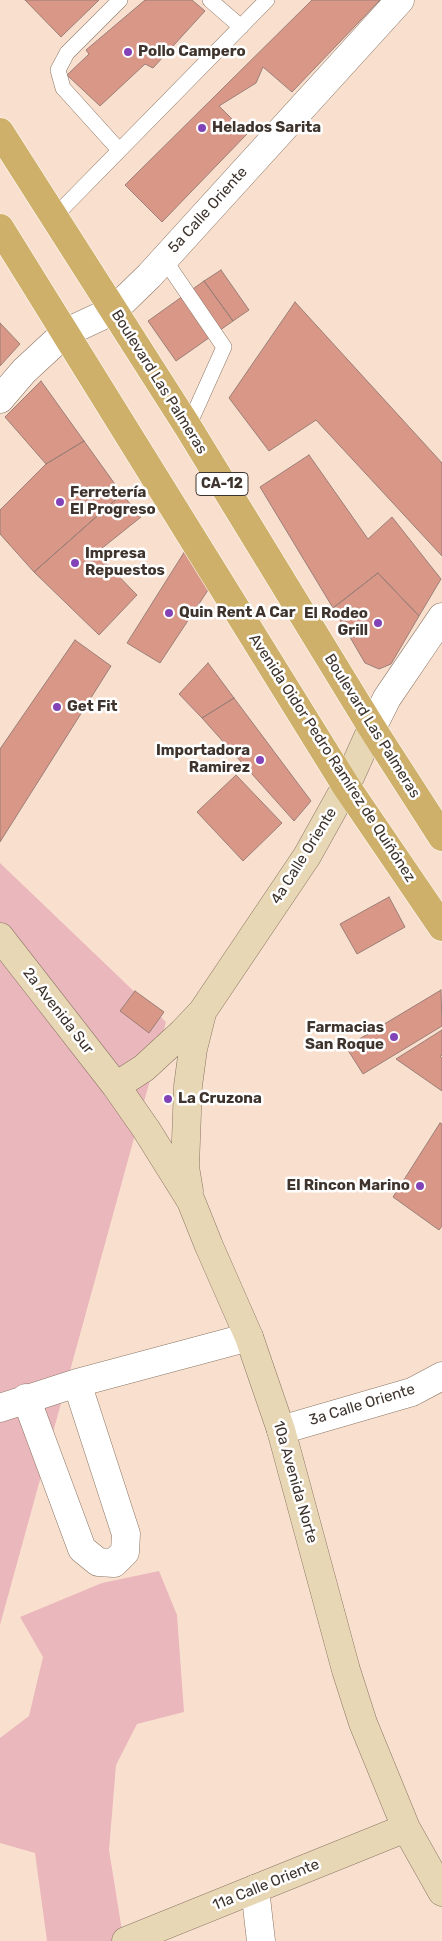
<!DOCTYPE html>
<meta charset="utf-8">
<style>
body{margin:0}
canvas{display:block;background:#f9e0ce}
</style>
<canvas width="442" height="1941"></canvas>
<script>
const ctx = document.querySelector('canvas').getContext('2d');
ctx.lineJoin = 'round';
function paint(path, color) { ctx.fillStyle = color; ctx.fill(path, 'evenodd'); }
const shape = rows => new Path2D(rows.map(r => 'M' + r).join(''));
function stroke(path, color, width, dash) { ctx.strokeStyle = color; ctx.lineWidth = width; ctx.lineCap = dash ? 'butt' : 'round'; ctx.setLineDash(dash || []); ctx.stroke(path); }
function drawText(font, color, halo, rows, align = 'center') {
  ctx.font = font + ' Rubik,sans-serif'; ctx.lineWidth = 5; ctx.setLineDash([]); ctx.textBaseline = 'middle'; ctx.strokeStyle = halo; ctx.fillStyle = color; for (const [text, x, y, turn = 0] of rows) {
    ctx.save(); ctx.translate(x, y); ctx.rotate((+turn || 0) * Math.PI / 180); ctx.textAlign = isNaN(turn) ? turn : align; if (halo) ctx.strokeText(text, 0, 0); ctx.fillText(text, 0, 0); ctx.restore();
  }
}
const green = shape([
 [0,863,166,1022,0,1625],
 [159,1571,177,1615,184,1712,137,1724,116,1765,109,1850,123,1937,112,1941,47,1941,35,1853,0,1843,0,1738,29,1716,43,1657,20,1617,102,1583]
]);
const building = shape([
 [25,0,99,0,61,37,25,0],
 [145,0,192,0,205,11,153,68,145,64,100,106,67,75,89,54,86,50,145,0],
 [312,0,380,0,292,92,263,67,256,83,219,106,247,134,162,222,125,185,312,0],
 [221,270,249,310,233,321,204,281,221,270],
 [204,281,233,321,176,361,148,321,204,281],
 [295,302,442,463,442,556,316,420,269,451,229,398,295,302],
 [0,323,20,344,0,366,0,323],
 [41,381,84,441,46,464,5,417,41,381],
 [84,441,122,494,34,572,0,534,0,510,46,464,84,441],
 [309,455,368,539,392,517,441,579,419,616,378,573,333,608,260,487,309,455],
 [122,494,141,517,96,553,137,595,99,635,34,572,122,494],
 [190,543,212,584,160,663,127,643,190,543],
 [378,573,419,616,391,664,379,669,365,663,333,608,378,573],
 [75,640,111,666,0,842,0,749,75,640],
 [208,663,234,698,202,718,179,694,208,663],
 [234,698,311,801,294,821,202,718,234,698],
 [236,775,282,823,243,861,197,812,236,775],
 [389,897,405,927,357,954,340,924,389,897],
 [441,990,442,1026,363,1074,346,1047,441,990],
 [135,991,164,1012,149,1033,120,1011,135,991],
 [442,1030,442,1055,440,1056,442,1058,442,1091,396,1059,442,1030],
 [440,1123,442,1124,442,1226,439,1230,393,1197,440,1123]
]);
const lane = shape([
 [210,0,241,27],
 [119,150,63,88,58,70,67,53,120,0],
 [54,217,267,0],
 [164,259,224,347,188,427]
]);
const street = shape([
 [0,399,24,371,65,333,114,310,149,276,400,0],
 [372,728,387,698,442,617],
 [26,1398,82,1549,98,1562,114,1563,125,1552,126,1534,77,1383],
 [0,1408,77,1383,249,1337],
 [281,1430,412,1392,442,1376],
 [255,1889,261,1941]
]);
const secondary = shape([
 [0,937,116,1086,146,1129,191,1201,209,1246,249,1337,281,1430,346,1670,363,1723,406,1828,442,1892],
 [116,1086,144,1068,182,1033,202,1012,307,856,346,786,372,728],
 [189,1191,185,1167,188,1086,193,1049,202,1013],
 [126,1941,406,1828]
]);
const primary = shape([
 [0,132,188,427,372,728,442,837],
 [0,228,346,786,442,927]
]);
const markers = [
 [128,52,5,"#8343b8"],
 [202,128,5,"#8343b8"],
 [60,502,5,"#8343b8"],
 [75,563,5,"#8343b8"],
 [169,613,5,"#8343b8"],
 [378,623,5,"#8343b8"],
 [57,707,5,"#8343b8"],
 [260,760,5,"#8343b8"],
 [394,1037,5,"#8343b8"],
 [168,1099,5,"#8343b8"],
 [420,1186,5,"#8343b8"]
];
const shields = [
 [222,484,52]
];
const shieldNames = [
 ["CA-12",222,484]
];
const poiNames = [
 ["Pollo Campero",138,52],
 ["Helados Sarita",212,128],
 ["Ferretería",70,493],
 ["El Progreso",70,510],
 ["Impresa",85,554],
 ["Repuestos",85,571],
 ["Quin Rent A Car",179,613],
 ["El Rodeo",368,614,"right"],
 ["Grill",368,631,"right"],
 ["Get Fit",67,707],
 ["Importadora",250,751,"right"],
 ["Ramirez",250,768,"right"],
 ["Farmacias",384,1028,"right"],
 ["San Roque",384,1045,"right"],
 ["La Cruzona",178,1099],
 ["El Rincon Marino",410,1186,"right"]
];
const streetNames = [
 ["5a Calle Oriente",208,210,-48],
 ["Boulevard Las Palmeras",159,382,58],
 ["Boulevard Las Palmeras",372,726,58],
 ["Avenida Oidor Pedro Ramírez de Quiñónez",332,758,57],
 ["4a Calle Oriente",304,856,-58],
 ["2a Avenida Sur",58,1011,52],
 ["3a Calle Oriente",362,1405,-17],
 ["10a Avenida Norte",295,1482,74],
 ["11a Calle Oriente",266,1885,-22]
];
paint(green, '#eab7bc');
paint(building, '#d89787');
stroke(building, '#9b7f78', 1);
stroke(lane, '#8b7565', 16);
stroke(street, '#8b7565', 29);
stroke(secondary, '#8b7565', 29);
stroke(primary, '#fff', 29);
stroke(lane, '#fff', 15);
stroke(street, '#fff', 28);
stroke(secondary, '#e7d7b4', 28);
stroke(primary, '#cfb06a', 28);
for (const [x, y, r, color] of markers) { const dot = new Path2D(); dot.arc(x, y, r, 0, 2 * Math.PI); ctx.fillStyle = color; ctx.fill(dot); stroke(dot, '#fff', 2); }
for (const [x, y, w] of shields) { const box = new Path2D(); box.roundRect(x - w / 2, y - 11.5, w, 23, 4); ctx.fillStyle = '#fff'; ctx.fill(box); stroke(box, '#3e342d', 1); }
drawText('bold 14px', '#3e342d', null, shieldNames);
drawText('bold 15px', '#3e342d', '#fff', poiNames, 'left');
drawText('15px', '#3e342d', '#fff', streetNames);
</script>
